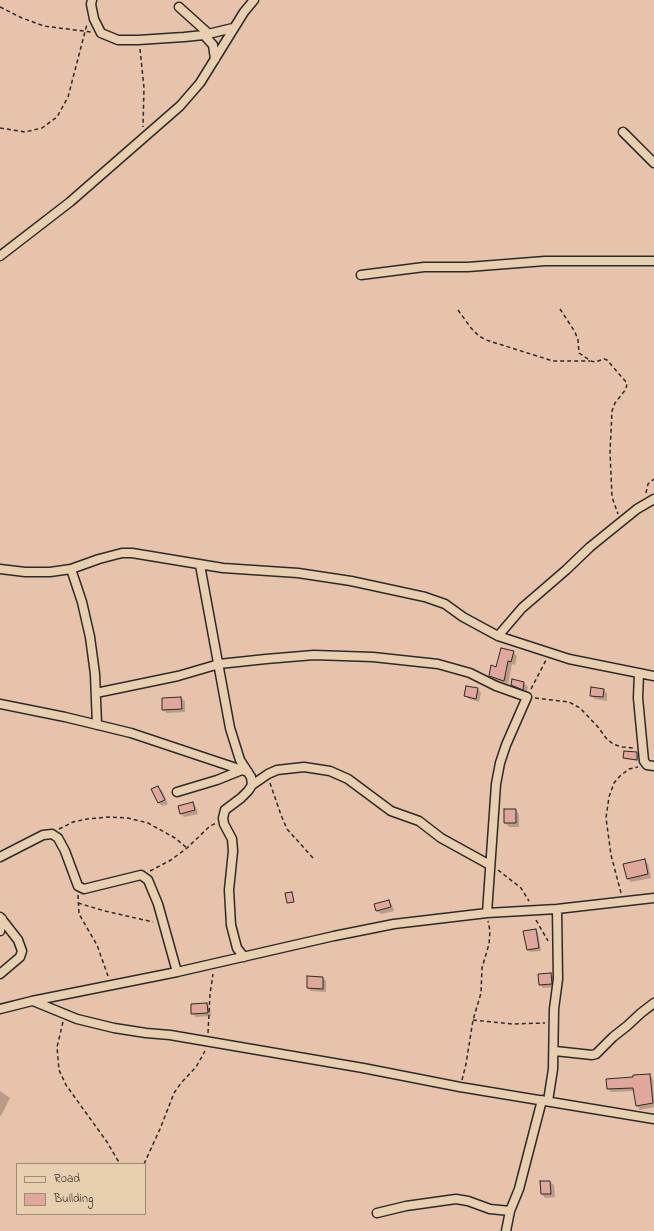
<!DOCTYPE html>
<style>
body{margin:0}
#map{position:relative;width:654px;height:1231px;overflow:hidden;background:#e6c3aa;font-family:"Indie Flower",sans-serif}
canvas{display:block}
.legend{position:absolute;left:16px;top:1163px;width:130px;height:52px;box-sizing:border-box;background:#e8cfb0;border:1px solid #9c8d7b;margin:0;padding:5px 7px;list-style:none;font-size:12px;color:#2b2b2b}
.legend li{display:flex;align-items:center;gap:8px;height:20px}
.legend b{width:20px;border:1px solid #9c8d7b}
</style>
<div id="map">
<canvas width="654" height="1231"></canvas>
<ul class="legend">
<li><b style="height:5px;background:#e8cfb0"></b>Road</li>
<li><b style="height:11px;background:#e1a79d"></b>Building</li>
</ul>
</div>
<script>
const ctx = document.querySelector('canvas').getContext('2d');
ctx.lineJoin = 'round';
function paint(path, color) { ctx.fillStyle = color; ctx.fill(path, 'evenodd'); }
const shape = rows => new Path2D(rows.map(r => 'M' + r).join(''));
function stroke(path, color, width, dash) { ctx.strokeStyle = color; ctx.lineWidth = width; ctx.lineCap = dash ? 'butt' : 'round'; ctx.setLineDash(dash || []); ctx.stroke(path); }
const shadow = shape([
 [513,652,517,656,515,665,512,664,508,684,494,680,490,676],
 [513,681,524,683,528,687,526,693,516,689,512,685],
 [478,689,481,693,479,702,469,699,465,696],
 [604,690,607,693,607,701,595,699,591,696],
 [181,698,185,701,185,712,167,713,163,710],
 [637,753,639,755,638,761,626,759,624,758],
 [158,787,162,790,168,804,162,806,158,802],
 [193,804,196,807,198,814,184,817,181,814,179,807],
 [515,810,519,814,519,827,509,827,505,823],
 [645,860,648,864,651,878,631,882,628,879],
 [389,901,392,905,394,911,381,914,377,911],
 [535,930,538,933,541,951,531,952,528,950],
 [551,974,555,978,555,987,543,988,540,984],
 [323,978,326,981,326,992,311,991,308,988],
 [207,1004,210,1008,211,1016,196,1017,192,1013],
 [649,1075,653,1079,654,1107,640,1110,637,1106,634,1091,611,1092,608,1089,634,1078],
 [0,1091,10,1098,1,1116,0,1115],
 [541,1182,550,1182,554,1185,555,1197,545,1198,542,1194]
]);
const building = shape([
 [501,648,514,651,511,662,508,661,504,681,489,676,491,665,496,667,501,648],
 [512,679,524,682,523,690,511,685,512,679],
 [466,686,478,688,476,699,464,696,466,686],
 [591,687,604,689,603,697,590,696,591,687],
 [181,697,182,709,162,710,162,698,181,697],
 [624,751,637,752,637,760,623,758,624,751],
 [158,786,165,800,158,803,151,789,158,786],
 [193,802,195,810,180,814,178,806,193,802],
 [504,809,516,809,516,823,504,823,504,809],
 [645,859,648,874,627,879,623,864,645,859],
 [292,892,294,902,287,903,285,893,292,892],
 [389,900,391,907,376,911,374,904,389,900],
 [536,929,539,948,527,950,523,931,536,929],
 [551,973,552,984,539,985,538,974,551,973],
 [307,976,323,977,323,989,307,988,307,976],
 [207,1003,208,1013,191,1014,191,1004,207,1003],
 [650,1074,653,1103,636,1106,633,1088,607,1089,606,1079,633,1077,633,1075,650,1074],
 [540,1181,550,1181,551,1194,541,1194,540,1181]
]);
const path = shape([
 [0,7,22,18,44,26,91,32],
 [140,49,144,88,143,127],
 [0,128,25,132,42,128,57,117,68,97,87,24],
 [560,309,575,332,578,340,579,353,591,361,595,362,604,359,607,360,627,383,626,389,615,403,612,411,610,452,612,497,618,514],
 [458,310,471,328,479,336,486,340,553,361,590,361],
 [646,493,648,484,654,479],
 [531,689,546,660],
 [535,698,569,702,580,708,598,727,606,738,613,744,622,747,633,748],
 [270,783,281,815,287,829,313,858],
 [59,829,73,822,87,819,109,817,128,818,148,823,175,838,187,848],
 [498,870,521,888,529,901],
 [150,871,171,860,187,848,210,826,216,823],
 [621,893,611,855,606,818,609,797,614,783,620,776,629,769,638,767],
 [78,895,79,914,97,945,108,976],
 [78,903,105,911,153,922],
 [536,920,548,941],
 [473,1020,512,1024,545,1023],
 [63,1022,57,1047,59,1070,66,1085,107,1142,120,1164],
 [208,1033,210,994,213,974],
 [462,1080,466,1064,473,1020,481,993,482,968,489,944,490,931,488,921],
 [144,1164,160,1129,174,1093,181,1083,196,1067,205,1051]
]);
const minor = shape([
 [92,0,91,4,94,19,101,33,118,40,138,40,184,37,204,35,233,28],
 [179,7,209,34],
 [204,35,213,45,215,59],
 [623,132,654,163],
 [0,256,70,202,180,106,200,83,244,12,254,0],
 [361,275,424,267,468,267,545,261,654,261],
 [200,565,230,728,240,760,251,777,252,785,248,791,241,798,225,810,223,818,224,824,232,839,233,851,229,890,231,925,237,948,244,957],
 [0,569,25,572,50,572,71,569,99,559,122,553,132,553,223,568,298,573,351,581,425,597,445,604,463,617,498,636,569,659,654,676],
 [71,569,82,602,90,637,95,674,97,725],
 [498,636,522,608,566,570,590,547,637,509,654,499],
 [639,673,638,698,644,761,647,765,654,766],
 [96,693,178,676,219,664,266,659,314,655,373,657,438,664,470,673,496,686,527,697,506,745,500,763,496,784,487,913],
 [0,704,65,717,131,733,248,772],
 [252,785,268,774,277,770,304,767,330,771,348,779,391,811,419,821,441,838,490,865],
 [177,792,217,780,242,770],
 [0,857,43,835,52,834,58,838,65,851,78,886,84,889,141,875,148,880,158,904,177,972],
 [0,917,18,940,22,951,20,957,0,974],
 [0,931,2,919],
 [33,1001,77,1019,114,1028,146,1033,170,1035,363,1068,460,1087,654,1119],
 [0,1009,32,1001,177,972,334,936,394,924,487,913,557,909,654,898],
 [555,1051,592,1055,596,1054,613,1037,627,1026,641,1013,654,1003],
 [548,1101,553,1069,554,1009,558,979,557,909],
 [377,1213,406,1206,456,1199,468,1201,490,1209,510,1211],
 [506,1231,510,1211,519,1189,542,1100]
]);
paint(shadow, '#0003');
paint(building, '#e1a79d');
stroke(building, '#2b2b2b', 1);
stroke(minor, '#2b2b2b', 11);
stroke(path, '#2b2b2b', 1.5, [4, 3]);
stroke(minor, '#e8cfb0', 8);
</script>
